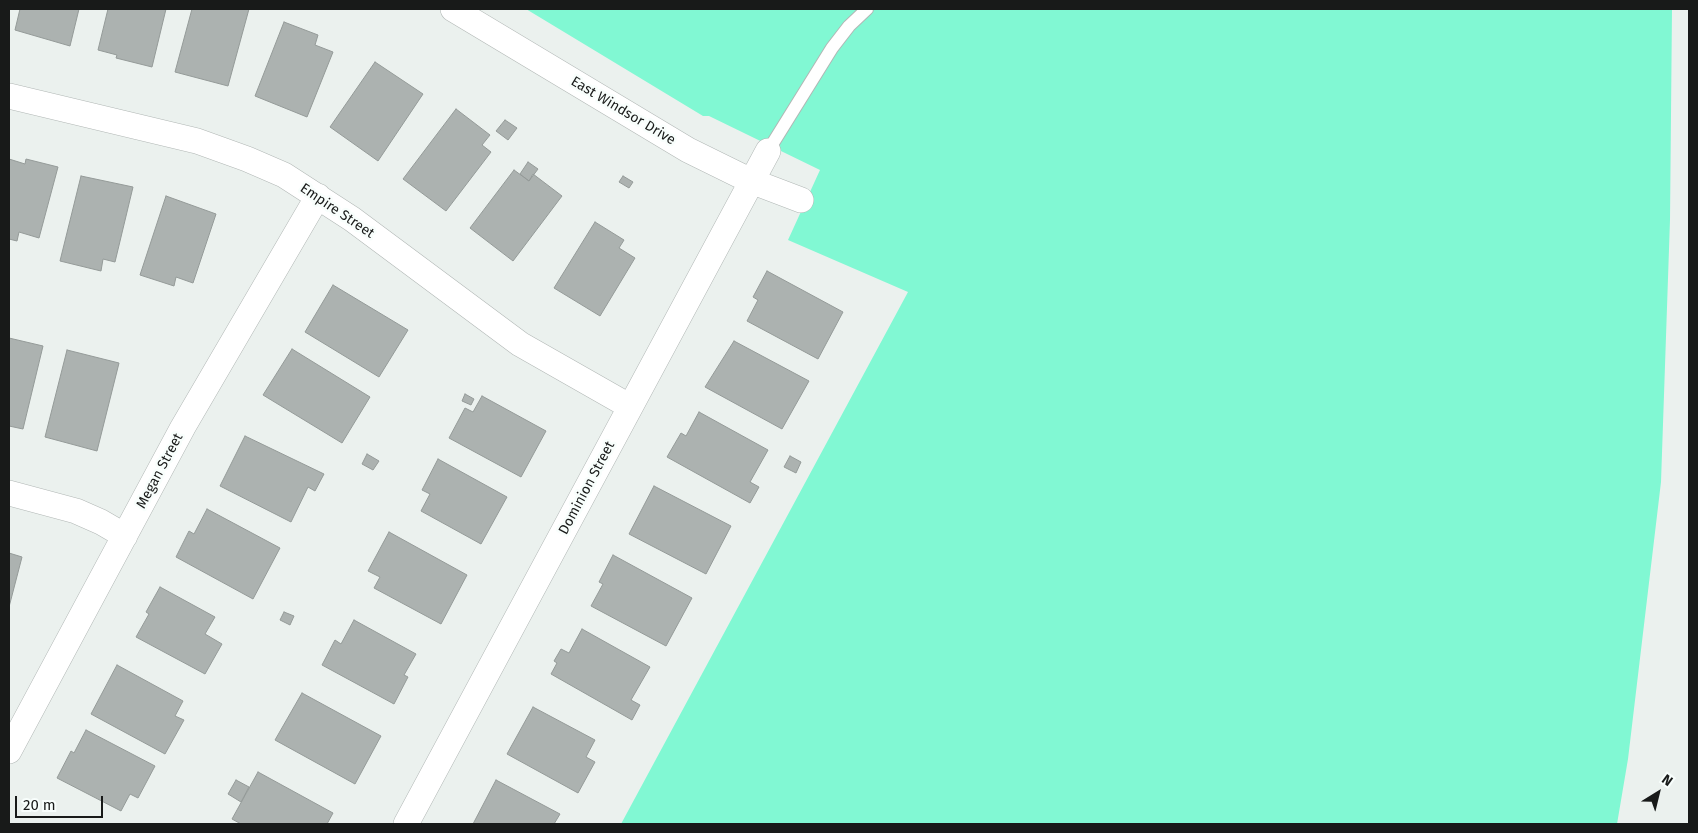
<!DOCTYPE html>
<style>
body{margin:0}
#map{position:relative;width:1698px;height:833px;overflow:hidden;background:#ebf1ee;font-family:"Fira Sans",sans-serif}
canvas{display:block}
.frame{position:absolute;inset:0;border:10px solid #181a19;pointer-events:none}
.north{position:absolute;left:1633px;top:768px;width:50px;height:50px;-webkit-text-stroke:4px #f8fefc;paint-order:stroke;rotate:36deg;font-size:14px;font-weight:700;line-height:20px;text-align:center;color:#181a19}
.north::after{content:'';display:block;margin:auto;width:18px;height:22px;background:#181a19;clip-path:polygon(50% 0,100% 100%,50% 72%,0 100%)}
.scale{position:absolute;left:15px;top:796px;width:88px;height:22px;box-sizing:border-box;border:2px solid #181a19;border-top:0;padding-left:6px;font-size:15px;line-height:18px;white-space:nowrap;color:#181a19;-webkit-text-stroke:4px #f8fefc;paint-order:stroke}
</style>
<div id="map">
<canvas width="1698" height="833"></canvas>
<div class="frame"></div>
<div class="north">N</div>
<div class="scale">20 m</div>
</div>
<script>
const ctx = document.querySelector('canvas').getContext('2d');
ctx.lineJoin = 'round';
function paint(path, color) { ctx.fillStyle = color; ctx.fill(path, 'evenodd'); }
const shape = rows => new Path2D(rows.map(r => 'M' + r).join(''));
function stroke(path, color, width, dash) { ctx.strokeStyle = color; ctx.lineWidth = width; ctx.lineCap = dash ? 'butt' : 'round'; ctx.setLineDash(dash || []); ctx.stroke(path); }
function drawText(font, color, halo, rows, align = 'center') {
  ctx.font = font + ' "Fira Sans",sans-serif'; ctx.lineWidth = 5; ctx.setLineDash([]); ctx.textBaseline = 'middle'; ctx.strokeStyle = halo; ctx.fillStyle = color; for (const [text, x, y, turn = 0] of rows) {
    ctx.save(); ctx.translate(x, y); ctx.rotate((+turn || 0) * Math.PI / 180); ctx.textAlign = isNaN(turn) ? turn : align; if (halo) ctx.strokeText(text, 0, 0); ctx.fillText(text, 0, 0); ctx.restore();
  }
}
const green = shape([
 [526,9,1672,9,1670,220,1661,482,1628,759,1617,824,621,824,908,292,788,240,820,170,709,116,703,116]
]);
const building = shape([
 [20,9,79,9,70,46,15,30,20,9],
 [108,9,166,9,152,67,116,58,117,55,98,50,108,9],
 [192,9,249,9,228,86,175,72,192,9],
 [284,22,318,35,315,45,333,52,307,117,255,96,284,22],
 [375,62,423,94,378,161,330,127,375,62],
 [456,109,490,135,482,145,491,152,446,211,403,179,456,109],
 [505,120,517,128,508,140,496,131,505,120],
 [9,159,25,164,26,159,58,167,39,238,19,232,17,241,9,239,9,159],
 [528,162,538,169,529,181,520,174,528,162],
 [514,170,529,181,533,174,562,196,513,261,470,228,514,170],
 [81,176,133,187,115,262,103,259,101,271,60,261,81,176],
 [623,176,633,182,629,188,619,182,623,176],
 [166,196,216,214,193,283,176,277,174,286,140,275,166,196],
 [595,222,624,240,619,248,635,258,600,316,554,288,595,222],
 [767,271,843,312,818,359,747,321,758,300,753,297,767,271],
 [333,285,408,330,379,377,305,332,333,285],
 [9,338,43,346,23,429,9,426,9,338],
 [734,341,809,381,782,429,705,387,734,341],
 [292,349,370,397,342,443,263,395,292,349],
 [67,350,119,363,97,451,45,437,67,350],
 [465,394,474,399,471,405,462,401,465,394],
 [482,396,546,431,521,477,449,438,465,408,473,412,482,396],
 [699,412,768,450,750,482,759,487,750,503,667,457,681,433,686,436,699,412],
 [245,436,324,474,315,491,308,487,291,522,220,486,245,436],
 [367,454,379,461,373,470,362,464,367,454],
 [790,456,801,462,796,473,784,467,790,456],
 [438,459,507,497,481,544,421,511,430,494,422,490,438,459],
 [654,486,731,526,706,574,629,534,654,486],
 [207,509,280,548,253,599,176,557,189,531,194,534,207,509],
 [389,532,467,575,441,624,374,588,380,577,368,571,389,532],
 [9,553,22,557,9,607,9,553],
 [613,555,692,598,666,646,591,606,603,584,599,582,613,555],
 [160,587,215,617,205,634,222,644,205,674,136,637,149,614,146,612,160,587],
 [284,612,294,616,290,625,280,620,284,612],
 [354,620,416,654,404,675,408,677,394,704,322,665,335,640,341,644,354,620],
 [582,629,650,667,631,700,640,705,632,720,551,674,557,663,554,661,561,649,569,653,582,629],
 [117,665,183,701,175,716,184,720,165,754,91,714,117,665],
 [302,693,381,736,355,784,275,740,302,693],
 [533,707,595,740,586,757,595,762,578,793,507,754,533,707],
 [86,730,155,766,138,798,130,794,121,811,57,778,71,751,74,753,86,730],
 [258,772,333,813,327,824,241,824,232,819,258,772],
 [236,780,249,787,241,802,228,794,236,780],
 [496,780,560,814,554,824,473,824,496,780]
]);
const service = shape([
 [768,151,832,48,849,26,867,9]
]);
const minor = shape([
 [453,9,688,150,751,181,801,200],
 [9,96,197,141,247,159,284,175,352,219,520,344,629,406],
 [9,493,76,511,101,522,125,536],
 [9,751,183,427,318,196],
 [406,824,768,151]
]);
const streetNames = [
 ["East Windsor Drive",623,111,31],
 ["Empire Street",337,211,34],
 ["Megan Street",160,471,-62],
 ["Dominion Street",587,488,-62]
];
paint(green, '#81f8d3');
paint(building, '#acb2b0');
stroke(building, '#949a98', 1);
stroke(service, '#b1b7b5', 14);
stroke(minor, '#b1b7b5', 26);
stroke(service, '#fff', 12);
stroke(minor, '#fff', 25);
drawText('14px', '#181a19', '#f8fefc', streetNames);
</script>
